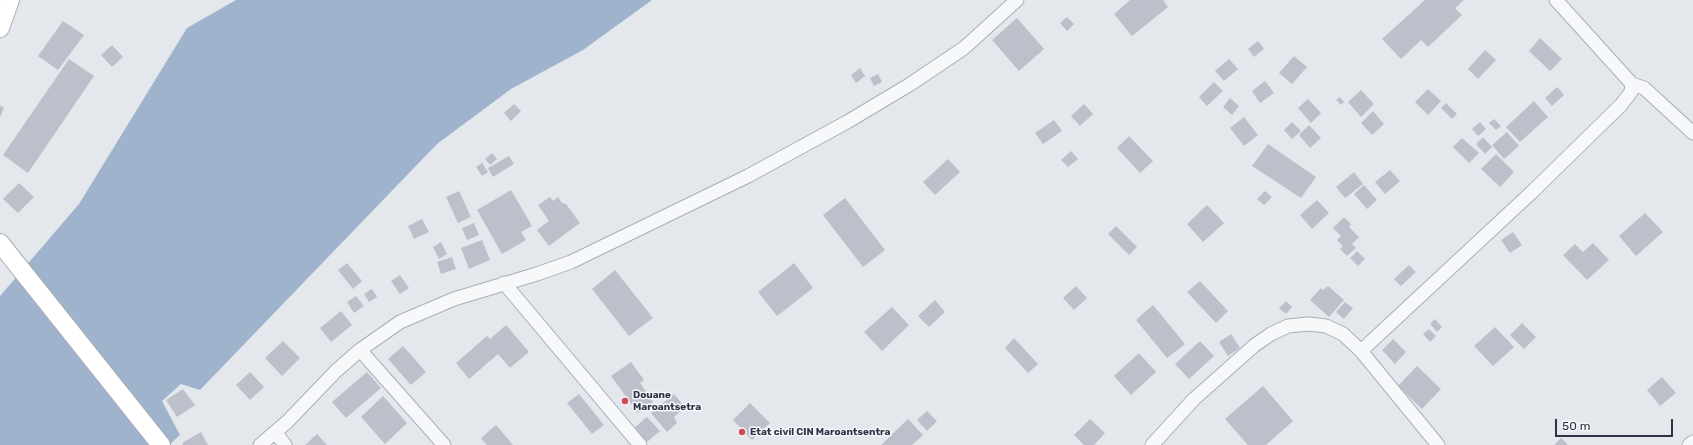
<!DOCTYPE html>
<style>
body{margin:0}
#map{position:relative;width:1693px;height:445px;overflow:hidden;background:#e4e7ec;font-family:Rubik,sans-serif}
canvas{display:block}
.scale{position:absolute;left:1555px;top:419px;width:118px;height:18px;box-sizing:border-box;border:2px solid #2b3445;border-top:0;padding-left:5px;font-size:12px;line-height:14px;white-space:nowrap;color:#2b3445;-webkit-text-stroke:3px #f4f6f9;paint-order:stroke}
</style>
<div id="map">
<canvas width="1693" height="445"></canvas>
<div class="scale">50 m</div>
</div>
<script>
const ctx = document.querySelector('canvas').getContext('2d');
ctx.lineJoin = 'round';
function paint(path, color) { ctx.fillStyle = color; ctx.fill(path, 'evenodd'); }
const shape = rows => new Path2D(rows.map(r => 'M' + r).join(''));
function stroke(path, color, width, dash) { ctx.strokeStyle = color; ctx.lineWidth = width; ctx.lineCap = dash ? 'butt' : 'round'; ctx.setLineDash(dash || []); ctx.stroke(path); }
function drawText(font, color, halo, rows, align = 'center') {
  ctx.font = font + ' Rubik,sans-serif'; ctx.lineWidth = 3; ctx.setLineDash([]); ctx.textBaseline = 'middle'; ctx.strokeStyle = halo; ctx.fillStyle = color; for (const [text, x, y, turn = 0] of rows) {
    ctx.save(); ctx.translate(x, y); ctx.rotate((+turn || 0) * Math.PI / 180); ctx.textAlign = isNaN(turn) ? turn : align; if (halo) ctx.strokeText(text, 0, 0); ctx.fillText(text, 0, 0); ctx.restore();
  }
}
const water = shape([
 [236,0,652,0,583,50,511,89,437,144,200,390,181,384,162,401,180,435,169,445,0,445,0,296,79,204,187,28]
]);
const building = shape([
 [1130,0,1163,0,1168,7,1132,36,1114,14],
 [1425,0,1464,0,1455,8,1462,15,1428,47,1421,40,1401,59,1382,39],
 [1067,17,1074,24,1067,31,1060,23],
 [1017,18,1044,49,1019,71,992,40],
 [63,21,84,35,58,70,38,56],
 [1540,38,1562,59,1550,71,1529,51],
 [1258,41,1264,49,1254,57,1248,49],
 [112,45,123,57,112,67,101,55],
 [1485,50,1496,60,1478,79,1468,69],
 [1294,56,1307,67,1292,84,1279,73],
 [69,59,94,76,28,173,3,155],
 [1229,59,1238,69,1224,81,1215,71],
 [860,68,865,76,856,83,851,75],
 [878,74,882,82,874,86,870,78],
 [1265,81,1274,93,1260,103,1252,91],
 [1214,82,1223,91,1207,106,1199,97],
 [1557,87,1564,95,1552,106,1545,98],
 [1428,89,1441,101,1428,115,1415,102],
 [1361,90,1374,104,1361,117,1348,102],
 [1340,97,1344,102,1341,105,1336,100],
 [1230,98,1239,106,1232,115,1223,107],
 [1308,99,1321,113,1311,123,1298,108],
 [1534,101,1548,117,1520,142,1506,127],
 [1446,103,1457,114,1452,119,1441,108],
 [514,104,521,111,511,121,504,113],
 [1084,104,1093,114,1080,126,1071,116],
 [0,106,4,107,0,117],
 [1373,111,1384,124,1372,135,1361,123],
 [1244,117,1258,135,1244,146,1230,128],
 [1494,119,1501,126,1496,130,1489,123],
 [1054,120,1062,131,1043,144,1035,133],
 [1292,122,1301,131,1292,139,1284,130],
 [1480,122,1486,129,1478,136,1472,129],
 [1309,125,1321,138,1310,148,1299,135],
 [1507,132,1519,146,1504,159,1492,145],
 [1129,136,1153,161,1140,173,1117,148],
 [1483,137,1492,147,1485,154,1476,144],
 [1462,138,1479,153,1469,163,1453,147],
 [1268,144,1316,177,1301,198,1252,166],
 [1071,151,1078,159,1068,167,1061,160],
 [492,153,497,159,490,165,485,159],
 [1496,154,1514,172,1500,187,1481,169],
 [509,156,514,164,493,177,488,168],
 [948,159,960,172,935,195,923,182],
 [482,163,488,172,482,176,476,167],
 [1390,170,1400,181,1385,194,1375,182],
 [1354,172,1363,184,1345,198,1336,187],
 [19,183,34,197,18,213,3,199],
 [1364,185,1377,200,1367,209,1354,194],
 [511,190,532,226,521,232,526,240,502,254,477,210],
 [459,191,471,217,458,223,446,197],
 [1265,191,1272,197,1264,205,1257,199],
 [550,197,553,201,558,197,562,203,566,204,580,223,549,246,537,230,549,221,538,205],
 [845,198,885,250,863,267,823,215],
 [1317,200,1329,213,1312,229,1300,215],
 [1207,205,1224,223,1203,242,1187,224],
 [1645,213,1663,232,1636,256,1619,236],
 [1344,217,1351,224,1349,227,1359,237,1352,244,1356,248,1347,256,1340,249,1343,246,1337,240,1341,236,1333,228],
 [422,219,429,232,414,239,408,226],
 [474,223,479,235,467,240,462,228],
 [1116,226,1137,247,1129,255,1108,234],
 [1513,232,1522,245,1510,253,1501,240],
 [482,240,490,260,469,269,461,248],
 [441,242,447,254,439,259,433,247],
 [1593,243,1609,260,1587,280,1563,255,1575,244,1583,252],
 [1357,251,1365,259,1358,266,1350,258],
 [452,257,456,269,441,274,437,262],
 [347,263,362,281,353,289,338,270],
 [794,263,813,288,777,316,758,292],
 [1409,265,1416,272,1401,286,1394,279],
 [615,270,653,318,629,336,592,289],
 [400,275,409,288,400,294,391,281],
 [1200,281,1228,311,1216,323,1187,292],
 [1076,286,1087,298,1074,310,1063,298],
 [1328,286,1344,300,1329,317,1310,300,1321,288,1323,290],
 [372,289,377,297,369,302,364,294],
 [356,296,364,306,354,313,347,302],
 [935,300,945,312,929,327,918,316],
 [1286,301,1292,307,1286,314,1279,308],
 [1345,302,1353,308,1344,319,1336,312],
 [1153,305,1185,344,1167,358,1136,320],
 [892,307,909,325,882,351,864,332],
 [341,311,352,325,331,342,320,328],
 [1435,319,1442,327,1437,332,1430,324],
 [1522,323,1536,337,1524,349,1510,335],
 [506,325,529,352,510,368,498,354,469,379,456,363,487,336,490,339],
 [1495,327,1514,347,1493,366,1474,346],
 [1429,329,1436,336,1430,342,1423,334],
 [1231,334,1240,348,1228,356,1219,342],
 [1014,338,1038,364,1028,373,1005,348],
 [1393,339,1406,352,1395,364,1382,350],
 [283,341,300,358,282,376,265,358],
 [1200,341,1214,356,1189,379,1175,364],
 [403,346,426,372,411,385,388,359],
 [1139,353,1156,372,1131,395,1114,376],
 [631,362,644,380,640,383,653,402,638,413,611,376],
 [1417,366,1441,389,1422,409,1398,386],
 [250,372,264,387,250,400,236,385],
 [367,372,381,388,346,418,332,402],
 [1662,377,1676,393,1660,406,1647,390],
 [1263,386,1293,421,1266,445,1248,445,1225,419],
 [183,389,195,405,177,417,166,400],
 [579,394,604,425,592,434,567,403],
 [674,394,685,407,674,417,677,423,667,432,651,413],
 [383,396,407,423,385,444,361,417],
 [750,403,770,423,752,440,733,420],
 [927,411,937,421,927,431,917,420],
 [647,417,660,431,647,442,634,428],
 [908,419,923,435,912,445,881,445],
 [1090,419,1105,433,1094,445,1084,445,1074,435],
 [496,425,513,445,487,445,481,438],
 [201,432,208,445,183,445,182,443],
 [317,434,327,445,305,445],
 [1561,438,1568,445,1554,445]
]);
const minor = shape([
 [1632,84,1644,88,1693,133],
 [504,283,640,445],
 [360,350,444,445],
 [1361,351,1532,192,1621,105,1631,92,1632,84,1556,0],
 [276,433,285,445],
 [260,445,287,422,336,371,360,350,400,322,454,299,537,274,571,262,748,176,847,122,909,85,964,48,1017,0],
 [1152,445,1194,399,1255,345,1271,334,1288,326,1309,324,1326,326,1343,334,1361,351,1438,445],
 [1689,445,1693,442]
]);
const secondary = shape([
 [0,28,10,0],
 [0,243,161,445]
]);
const markers = [
 [625,401,4,"#d1495b"],
 [742,432,4,"#d1495b"]
];
const poiNames = [
 ["Douane",633,395],
 ["Maroantsetra",633,407],
 ["Etat civil CIN Maroantsentra",750,432]
];
paint(water, '#9fb4cc');
paint(building, '#bbc0ca');
stroke(minor, '#a9aeb7', 15);
stroke(secondary, '#a9aeb7', 20);
stroke(minor, '#f7f8fa', 13);
stroke(secondary, '#fff', 18);
for (const [x, y, r, color] of markers) { const dot = new Path2D(); dot.arc(x, y, r, 0, 2 * Math.PI); ctx.fillStyle = color; ctx.fill(dot); stroke(dot, '#f4f6f9', 1.5); }
drawText('bold 10px', '#2b3445', '#f4f6f9', poiNames, 'left');
</script>
